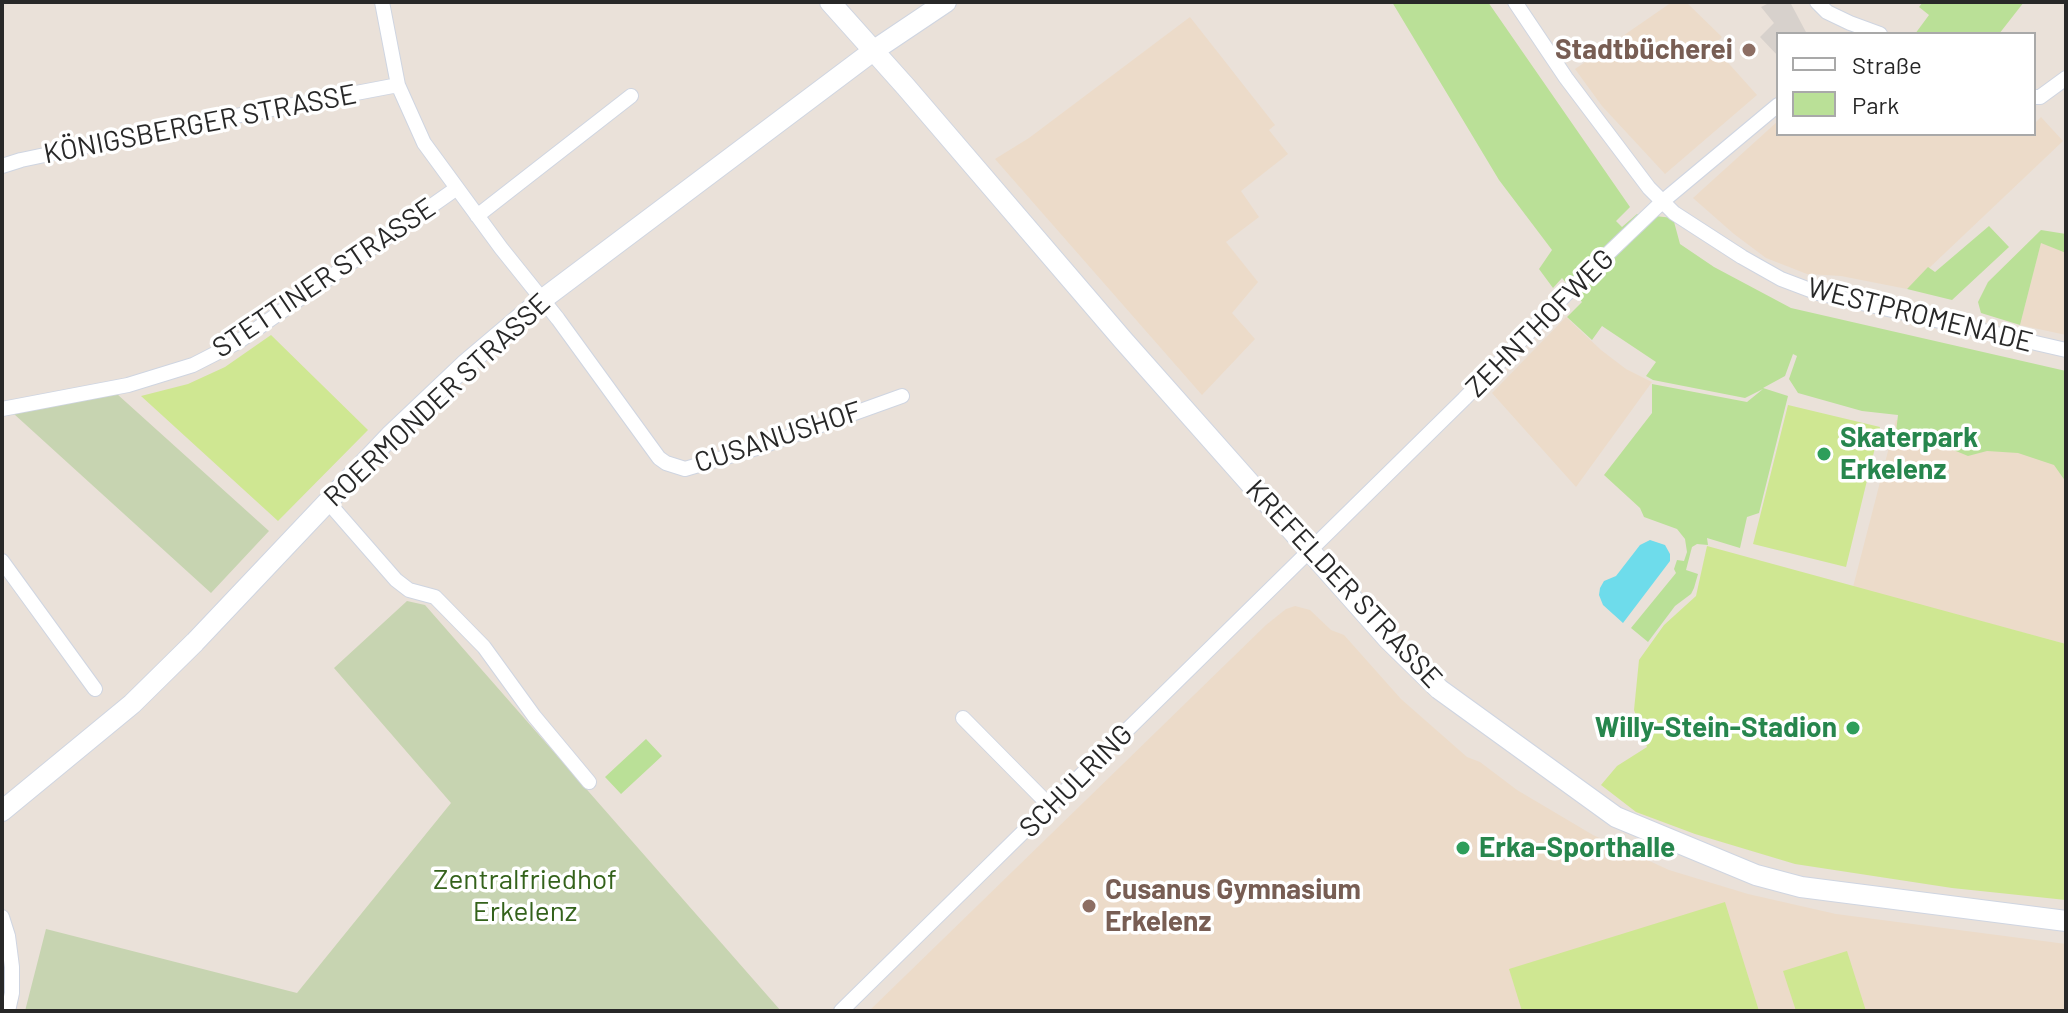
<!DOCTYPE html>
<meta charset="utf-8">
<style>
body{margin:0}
#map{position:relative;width:2068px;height:1013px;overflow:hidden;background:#eae1d9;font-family:Barlow,sans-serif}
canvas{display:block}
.frame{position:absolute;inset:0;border:4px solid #282828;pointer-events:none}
.legend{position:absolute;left:1776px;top:32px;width:260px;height:104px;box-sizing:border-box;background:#fff;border:2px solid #a9a9a9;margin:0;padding:10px 14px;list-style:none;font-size:24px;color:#282828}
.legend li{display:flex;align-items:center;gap:16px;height:40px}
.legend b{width:40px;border:2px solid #a9a9a9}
</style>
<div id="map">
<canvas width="2068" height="1013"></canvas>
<div class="frame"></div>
<ul class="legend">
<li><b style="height:10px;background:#fff"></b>Straße</li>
<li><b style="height:22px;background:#bae097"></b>Park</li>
</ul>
</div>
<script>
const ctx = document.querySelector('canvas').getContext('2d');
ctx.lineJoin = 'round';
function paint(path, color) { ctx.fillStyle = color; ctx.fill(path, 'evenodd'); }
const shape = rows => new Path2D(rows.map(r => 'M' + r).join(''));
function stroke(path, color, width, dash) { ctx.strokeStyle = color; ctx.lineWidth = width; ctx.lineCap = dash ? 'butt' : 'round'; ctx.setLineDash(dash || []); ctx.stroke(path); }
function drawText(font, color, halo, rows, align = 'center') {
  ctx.font = font + ' Barlow,sans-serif'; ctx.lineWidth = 7; ctx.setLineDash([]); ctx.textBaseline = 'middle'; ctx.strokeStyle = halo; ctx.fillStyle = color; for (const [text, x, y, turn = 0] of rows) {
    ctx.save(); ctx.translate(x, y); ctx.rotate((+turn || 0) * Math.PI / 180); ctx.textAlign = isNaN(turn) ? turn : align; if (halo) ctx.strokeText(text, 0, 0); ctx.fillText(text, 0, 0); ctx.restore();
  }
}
const education = shape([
 [1672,2,1686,2,1722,37,1713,46,1757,95,1665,174,1602,106,1575,69],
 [1190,17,1275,125,1269,130,1288,154,1241,191,1259,217,1226,242,1258,282,1232,313,1255,339,1202,395,995,159,1029,138],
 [2041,117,2063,141,1907,289,1841,276,1807,274,1766,258,1734,234,1693,198,1778,121,1778,134,2034,134,2034,124],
 [2041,242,2066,253,2066,335,2020,325],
 [1566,317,1601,350,1626,369,1652,382,1576,487,1492,393],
 [1896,420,2066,457,2066,644,1853,587],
 [1295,606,1310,610,1331,630,1344,635,1401,699,1467,757,1480,762,1517,790,1593,835,1669,870,1748,894,1836,914,2066,944,2066,1011,869,1011,1266,625,1286,609]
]);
const green = shape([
 [1392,2,1488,2,1630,207,1616,221,1622,227,1637,214,1673,218,1680,244,1714,267,1791,308,2066,371,2066,482,2054,465,2018,453,1987,451,1968,456,1927,439,1896,432,1898,415,1862,411,1798,393,1789,379,1797,356,1793,354,1785,376,1763,388,1788,396,1759,513,1747,517,1740,548,1707,538,1708,545,1697,544,1692,547,1686,570,1698,574,1694,588,1691,594,1675,606,1648,642,1631,628,1676,573,1674,569,1677,560,1684,561,1687,552,1685,539,1677,529,1644,517,1640,508,1604,475,1652,413,1652,384,1747,402,1763,389,1745,398,1653,380,1646,376,1656,362,1602,326,1592,340,1567,317,1582,302,1562,278,1553,288,1539,269,1552,250,1499,180],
 [1923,2,2024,2,1999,34,1915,34,1929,15,1919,7],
 [1989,226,2009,247,1952,300,1907,289,1928,267,1935,272],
 [2041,230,2066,234,2066,253,2041,243,2020,325,1981,313,1978,302,1988,282],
 [646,739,662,756,621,794,605,777]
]);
const cemetery = shape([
 [117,394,269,531,211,593,14,414],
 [407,601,425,605,781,1011,25,1011,46,929,297,993,451,803,334,668]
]);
const pitch = shape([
 [271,335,368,430,278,521,141,396,188,384,225,367],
 [1788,405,1880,427,1846,567,1753,544],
 [1707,546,2066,644,2066,900,1952,888,1795,864,1695,834,1636,812,1601,785,1617,766,1647,747,1634,710,1639,660,1664,625,1696,596],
 [1725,902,1759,1011,1522,1011,1509,969],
 [1847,951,1866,1011,1796,1011,1783,971]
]);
const plaza = shape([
 [1771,2,1790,2,1807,34,1778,34,1778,56,1760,37,1774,23,1761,7]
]);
const water = shape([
 [1650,540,1665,545,1670,554,1670,561,1623,623,1603,605,1599,595,1600,588,1604,581,1616,576,1640,545]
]);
const street = shape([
 [382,2,398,85,424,143,501,248,558,319,659,458,666,463,685,469,760,447,902,396],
 [1515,2,1566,78,1649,188,1674,213,1742,257,1781,279,1818,293,2066,350],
 [1817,2,1827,12,1850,23,1880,34],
 [2034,97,2040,97,2066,78],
 [2,166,21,160,178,127,398,85],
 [477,216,631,96],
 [2,409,128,385,193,365,238,342,457,188],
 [327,501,396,580,409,590,435,597,484,647,534,716,589,782],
 [2,561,95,689],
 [963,718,1050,806],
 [2,917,8,936,12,967,12,993,8,1011],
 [841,1011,1464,399,1571,289,1663,201,1778,105]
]);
const secondary = shape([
 [830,2,906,87,1123,340,1388,639,1439,689,1616,817,1756,875,1801,887,2066,921],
 [2,811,132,704,195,642,390,436,465,365,543,299,873,51,946,2]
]);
const markers = [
 [1749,50,8,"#8d6e63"],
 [1824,454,8,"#2e9e5b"],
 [1853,728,8,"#2e9e5b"],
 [1463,848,8,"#2e9e5b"],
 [1089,906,8,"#8d6e63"]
];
const educationNames = [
 ["Stadtbücherei",1733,50],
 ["Cusanus Gymnasium",1105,890,"left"],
 ["Erkelenz",1105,922,"left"]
];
const streetNames = [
 ["KÖNIGSBERGER STRASSE",200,124,-11],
 ["STETTINER STRASSE",324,278,-34],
 ["WESTPROMENADE",1920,315,14],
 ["ZEHNTHOFWEG",1540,323,-45],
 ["ROERMONDER STRASSE",437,400,-43],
 ["CUSANUSHOF",778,437,-18],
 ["KREFELDER STRASSE",1344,584,47],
 ["SCHULRING",1076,781,-45]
];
const leisureNames = [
 ["Skaterpark",1840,438],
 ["Erkelenz",1840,470],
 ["Willy-Stein-Stadion",1837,728,"right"],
 ["Erka-Sporthalle",1479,848]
];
const parkNames = [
 ["Zentralfriedhof",525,880],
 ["Erkelenz",525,912]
];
paint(education, '#ecdbc9');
paint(green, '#bae097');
paint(cemetery, '#c7d4b1');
paint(pitch, '#cfe792');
paint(plaza, '#d7d1cc');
paint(water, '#6edceb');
stroke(street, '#cfd5e1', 16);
stroke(secondary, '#cfd5e1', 22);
stroke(street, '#fff', 14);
stroke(secondary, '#fff', 20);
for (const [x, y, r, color] of markers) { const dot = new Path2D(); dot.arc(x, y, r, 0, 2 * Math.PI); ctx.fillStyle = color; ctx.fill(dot); stroke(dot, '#fff', 3); }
drawText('bold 28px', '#785e54', '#fff', educationNames, 'right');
drawText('28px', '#282828', '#fff', streetNames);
drawText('bold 28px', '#27864d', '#fff', leisureNames, 'left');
drawText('28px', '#34621b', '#fff', parkNames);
</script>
